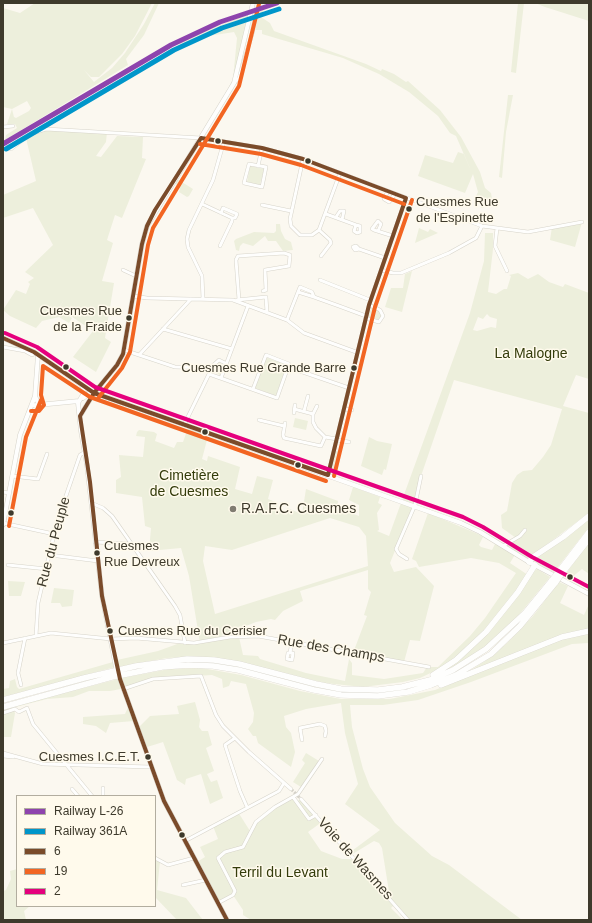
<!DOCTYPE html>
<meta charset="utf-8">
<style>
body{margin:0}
#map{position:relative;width:592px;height:923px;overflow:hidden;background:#fbf8f0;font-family:Helvetica,sans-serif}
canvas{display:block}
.frame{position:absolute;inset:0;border:4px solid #3e3a2c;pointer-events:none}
.legend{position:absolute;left:16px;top:795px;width:140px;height:112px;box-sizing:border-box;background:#fffaec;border:1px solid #b2ad9f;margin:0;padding:5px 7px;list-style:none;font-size:12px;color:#3e3a2c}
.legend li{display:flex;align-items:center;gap:8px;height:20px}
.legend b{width:20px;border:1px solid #b2ad9f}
</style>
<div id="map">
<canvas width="592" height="923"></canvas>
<div class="frame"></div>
<ul class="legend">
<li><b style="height:5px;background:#8e44ad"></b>Railway L-26</li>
<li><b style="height:5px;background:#0096ca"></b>Railway 361A</li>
<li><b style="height:5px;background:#7a4b2a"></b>6</li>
<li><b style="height:5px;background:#f26522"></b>19</li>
<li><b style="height:5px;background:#e5007d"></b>2</li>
</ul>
</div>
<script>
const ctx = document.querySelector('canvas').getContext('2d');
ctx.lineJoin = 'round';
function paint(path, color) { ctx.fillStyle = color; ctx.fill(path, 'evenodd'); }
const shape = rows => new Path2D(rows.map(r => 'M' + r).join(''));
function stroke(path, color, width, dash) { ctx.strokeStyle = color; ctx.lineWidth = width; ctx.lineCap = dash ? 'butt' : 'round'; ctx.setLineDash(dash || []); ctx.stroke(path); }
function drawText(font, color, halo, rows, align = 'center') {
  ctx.font = font + ' Helvetica,sans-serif'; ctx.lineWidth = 3; ctx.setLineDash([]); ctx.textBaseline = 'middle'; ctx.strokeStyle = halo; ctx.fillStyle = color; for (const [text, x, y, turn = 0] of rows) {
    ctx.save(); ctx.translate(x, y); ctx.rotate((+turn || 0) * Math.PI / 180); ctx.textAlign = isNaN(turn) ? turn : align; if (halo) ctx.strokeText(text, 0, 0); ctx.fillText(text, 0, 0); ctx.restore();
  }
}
const green = shape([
 [35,3,152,3,135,36,122,54,99,77,91,77,84,70,94,82,112,68,125,53,144,24,155,3,159,3,144,35,126,59,128,65,5,140,6,135,17,128,15,124,7,124,12,109,3,107,3,8,20,13],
 [27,101,31,108,29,111,16,118,14,117,12,109],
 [518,3,524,3,516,73,511,72],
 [535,3,589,3,589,21,545,7],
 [264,9,261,17,270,23,274,31,366,64,381,71,382,69,394,74,406,82,408,81,440,110,461,137,480,172,485,188,491,193,492,199,482,199,484,208,481,208,481,204,475,198,478,192,473,174,465,193,418,176,425,155,453,163,458,152,464,154,472,173,456,136,450,133,438,116,409,92,379,74,343,58,262,34,262,30,250,30,254,11],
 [248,14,237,76,226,93,233,79,237,38,234,32,202,37,180,45,180,41],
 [508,95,513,95,506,132,502,178,499,177],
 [40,130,107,132,106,142,96,156,101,157,117,136,143,137,142,158,146,159,122,218,115,215,107,240,113,243,102,281,114,283,105,338,111,342,96,372,73,357,93,331,59,308,65,298,58,309,72,318,69,323,59,317,42,321,36,328,10,316,3,310,16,290,26,294,30,284,28,282,34,278,25,272,53,245,33,208,3,218,3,195,36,181,26,138,28,135],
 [250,166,264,169,260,185,247,182],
 [177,179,193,189,189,196,187,197,179,192,180,189,175,183],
 [582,222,575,247,550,240,552,227],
 [276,224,280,224,281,231,285,239,291,242,293,250,283,251,276,241,268,241,265,236,253,246,243,243,240,246,239,251,236,250,234,241,236,239,254,232,274,233,276,231],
 [419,228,428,232,430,229,438,233,415,243],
 [485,233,493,233,493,249,488,292,496,294,504,289,507,289,511,276,509,275,518,273,528,279,538,274,549,282,563,287,565,284,589,293,589,379,576,375,563,406,589,413,589,513,530,557,527,558,506,546,516,538,502,528,501,515,507,511,512,483,517,475,523,471,532,470,543,457,551,445,562,409,454,380,421,476,413,506,390,563,394,572,416,567,434,586,420,641,410,640,404,662,353,653,367,616,364,615,371,592,368,589,368,570,300,591,303,601,283,611,275,620,271,619,256,622,221,636,222,639,239,637,243,655,258,656,260,659,306,673,345,681,349,659,352,663,352,675,384,679,423,673,427,667,438,667,470,636,485,618,516,573,499,563,471,558,419,567,416,561,412,559,428,513,478,534,483,537,479,545,481,547,492,550,495,544,516,553,510,563,528,575,493,621,460,654,439,669,420,678,403,682,363,687,325,683,248,664,188,657,167,658,118,667,117,660,158,651,180,643,200,643,189,576,181,548,149,551,151,528,145,526,142,497,116,493,116,480,121,477,119,455,143,457,145,437,136,436,137,432,139,430,154,432,157,434,155,441,174,448,177,442,183,442,188,428,205,435,204,438,207,440,202,459,207,461,208,456,240,467,235,489,252,494,257,476,273,480,268,499,278,503,276,511,285,514,287,508,302,514,306,489,338,501,337,508,359,516,359,505,349,500,353,487,380,497,378,503,382,505,377,513,379,530,377,531,389,536,470,313,484,261],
 [487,314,490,317,497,319,496,328,491,327,477,331,473,330,478,317,483,319],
 [330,518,359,527,366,536,368,566,215,614,203,561,205,546,232,550],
 [412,271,402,312,385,307,391,288,403,288,405,274],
 [372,307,379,310,382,315,380,320,369,317,368,315],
 [266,357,287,365,276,396,255,388],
 [219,362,224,366,220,375,212,371,212,368],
 [295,418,308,421,306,430,293,427],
 [369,437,377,441,392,444,386,470,384,469,382,475,361,466],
 [336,451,341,452,335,475,331,472],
 [589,517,589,527,554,572,533,561,533,559],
 [589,542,589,574,582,569,571,578,564,576],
 [537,569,550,577,518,616,490,643,465,661,442,672,463,656,534,571],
 [8,581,25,582,21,596,9,596],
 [559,582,568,586,560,603,584,615,589,604,589,630,468,672,485,661,507,643,533,616],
 [54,588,74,590,72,606,62,607,60,603,51,603],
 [589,633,589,643,572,644,471,682,418,700,383,705,350,705,352,727,363,769,370,787,395,823,432,856,449,865,522,920,408,920,395,904,391,908,401,918,400,920,251,920,243,915,243,910,233,895,218,903,197,862,205,857,200,847,218,839,213,826,238,812,250,831,263,816,293,797,296,802,301,799,322,822,308,832,321,851,342,859,353,859,390,898,382,848,379,843,374,841,351,855,349,853,380,830,345,804,358,784,345,733,341,703,306,709,284,716,286,727,291,733,295,752,291,767,258,743,256,736,253,736,248,729,253,722,254,713,246,684,231,681,229,686,223,688,222,679,212,675,163,678,130,686,125,686,122,678,169,669,202,668,241,675,300,691,341,699,390,699,435,690,558,640],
 [113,662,115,667,3,697,3,689,9,688,10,681,15,679,17,687,19,689],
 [118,679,121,689,110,691,89,691,73,697,47,699,12,708,15,713,11,737,3,737,3,709],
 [195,702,200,720,199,727,202,731,208,731,212,745,206,748,214,771,207,774,211,782,217,780,223,798,210,804,201,774,186,779,185,785,177,780,163,742,144,748,137,729,150,716,179,714,177,706],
 [129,705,134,721,110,723,106,733,96,726,83,724,83,717,125,714],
 [306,753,319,761,301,787,293,782,305,763,302,760],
 [155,858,160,862,157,890,186,898,203,920,177,920,155,897],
 [17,869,17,906,30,906,24,911,26,920,3,920,3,891,6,890,11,879,10,871]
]);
const streetTunnel = shape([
 [291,789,301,799]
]);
const street = shape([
 [234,83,239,78,253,31],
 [3,127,13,126],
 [3,143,6,148,11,149,30,134,46,129,201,138,262,148,303,159,482,226,528,232,582,222],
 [303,159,290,219,291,226,300,235,312,235,319,230,340,173],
 [249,164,266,167,262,187,244,183,249,164],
 [258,166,262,148],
 [388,191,384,199,389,202,395,194],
 [202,204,232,218,232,221,220,246],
 [262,205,291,211],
 [221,213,223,208,237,214,235,218,232,218],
 [326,214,356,225,360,226,360,232,357,233,354,231,356,225],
 [336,217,340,211,344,211,342,220],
 [497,228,495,246,507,271],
 [319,230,330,240,331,243,321,256],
 [378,231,381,224,378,221,372,229,374,230,393,236],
 [359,249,356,246,353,247,355,250,359,249,385,258],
 [123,270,136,276],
 [381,270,393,273,401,273,449,253,476,238,482,226],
 [320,280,370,300],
 [133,296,147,298,233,300,287,320,304,333,356,352],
 [314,297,312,292,300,287,298,292,314,297,339,306,366,316],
 [203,299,202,276,188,247,187,239,189,230,213,180,224,141],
 [237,300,266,297,267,313],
 [239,300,236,260,238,256,284,253,290,255,289,266,265,270,266,290,263,291],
 [365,318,379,322,383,316,380,310,369,305],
 [287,320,298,292],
 [163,329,232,349],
 [3,347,25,351,32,355,36,353],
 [124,350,175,367,210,368],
 [139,355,191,299],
 [288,367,349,388],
 [209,374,277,398,289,364,266,355,253,389],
 [221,378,248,306],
 [317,406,313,414,313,422,316,428,325,437,337,439],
 [294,409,313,414],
 [344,409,352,410],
 [304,411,308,396],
 [294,413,295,405],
 [259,420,284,426],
 [285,423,283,435,284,438,321,446,325,437],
 [184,425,209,374,210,368,219,360,227,364],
 [337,440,349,442],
 [328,475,369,305,406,198],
 [12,476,38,479,47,454],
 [3,492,9,493],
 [91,503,103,508,112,516,175,606,180,615,185,643],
 [3,523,54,534],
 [95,542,131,544],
 [503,546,520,536,525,530],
 [50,555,98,561],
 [407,559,399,554,396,549,415,505,421,476],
 [8,565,47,569],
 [36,636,38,603,57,522,80,455,85,452],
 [3,643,51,633,111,639,136,638,194,643,230,637,258,636,429,667],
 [290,653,293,653,292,660,287,659,288,653,290,653,292,641],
 [21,685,18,673,25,638],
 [123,689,153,679,201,676,216,715,223,726,249,752,291,789],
 [3,713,15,709,19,712,27,708,33,724,92,796],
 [235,738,225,745,240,791,247,807],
 [302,740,300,728,320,724,325,726,326,731,325,736],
 [3,753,43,764,151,767],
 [3,756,13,757],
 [103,788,103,796],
 [72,789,78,796],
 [293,797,309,819,316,815],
 [301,799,408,920],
 [185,841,279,791,284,783],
 [155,858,168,865,194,858],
 [183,885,206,880],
 [218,903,233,895,235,891,218,858,225,852,243,847,256,822,275,807,298,794,322,759]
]);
const secondary = shape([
 [3,338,34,352,92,392,461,523,480,532,529,562,589,594],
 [83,387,84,393,78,403,81,431,87,465,102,596,116,667],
 [83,398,92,392],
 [33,405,36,406,38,403,35,396,38,355],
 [38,405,79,401],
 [80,416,94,393,117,365,123,354,142,244,147,226,234,83,253,3],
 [3,525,20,435,35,396],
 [120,679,164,801,227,920]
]);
const highway = shape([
 [529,562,533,557,563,537,589,516],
 [560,570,589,532],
 [563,572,589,539],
 [433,675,456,660,486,632,518,592,535,565],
 [441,685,562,637,589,631],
 [3,700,84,678,136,666,187,659,214,660,239,664,316,684,341,689,378,690,402,687,430,680,453,670,486,649,525,613,552,580],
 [3,707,112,677,162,667,188,665,213,666,238,670,314,690,341,695,378,696,408,692,431,685,456,675,491,654,520,626,556,582]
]);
const highwayBridge = shape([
 [552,580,560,570],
 [556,582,563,572]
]);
const bus1 = shape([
 [201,138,262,148,303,159,406,198,369,305,328,475,94,393,117,365,123,354,142,244,147,226,155,210,201,138],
 [3,338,34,352,94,393],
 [94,393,80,416,90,482,102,596,120,679,164,801,227,920]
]);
const bus2 = shape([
 [200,144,261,154,301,165,404,204],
 [99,397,122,368,130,352,148,245,153,228,239,86,259,4],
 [31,411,39,411,44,405,41,395,43,366,90,397,326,481],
 [334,476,375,307,412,200],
 [9,526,26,437,41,400]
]);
const bus3 = shape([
 [5,333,37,347,95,387,463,517,483,527,532,557,589,587]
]);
const rail1 = shape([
 [3,144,171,45,220,22,277,3]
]);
const rail2 = shape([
 [6,149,174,50,222,28,279,9]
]);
const markers = [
 [218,141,3.5,"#3e3a2c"],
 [308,161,3.5,"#3e3a2c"],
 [409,209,3.5,"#3e3a2c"],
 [129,318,3.5,"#3e3a2c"],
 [66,367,3.5,"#3e3a2c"],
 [354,368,3.5,"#3e3a2c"],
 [205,432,3.5,"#3e3a2c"],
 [298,465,3.5,"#3e3a2c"],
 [233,509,4,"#807c71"],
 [11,513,3.5,"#3e3a2c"],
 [97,553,3.5,"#3e3a2c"],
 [570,577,3.5,"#3e3a2c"],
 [110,631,3.5,"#3e3a2c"],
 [148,757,3.5,"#3e3a2c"],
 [182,835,3.5,"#3e3a2c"]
];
const busNames = [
 ["Cuesmes Rue",416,202],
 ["de l'Espinette",416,218],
 ["Cuesmes Rue",122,311,"right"],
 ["de la Fraide",122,327,"right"],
 ["Cuesmes Rue Grande Barre",346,368,"right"],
 ["Cuesmes",104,546],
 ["Rue Devreux",104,562],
 ["Cuesmes Rue du Cerisier",118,631],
 ["Cuesmes I.C.E.T.",140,757,"right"]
];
const parkNames = [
 ["La Malogne",531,354],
 ["Cimetière",189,476],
 ["de Cuesmes",189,492],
 ["Terril du Levant",280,873]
];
const poiNames = [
 ["R.A.F.C. Cuesmes",241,509]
];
const streetNames = [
 ["Rue du Peuple",54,542,-75],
 ["Rue des Champs",331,649,10],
 ["Voie de Wasmes",355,859,48]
];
paint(green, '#edefdc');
stroke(streetTunnel, '#d5d2c9', 3, [3, 1.5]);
stroke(street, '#d7d4ca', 4);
stroke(secondary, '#d7d4ca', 5);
stroke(highway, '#d7d4ca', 6);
stroke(street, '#fefefd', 3);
stroke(secondary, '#fefefd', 4);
stroke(highway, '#fefefd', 5.5);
stroke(highwayBridge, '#d7d4ca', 6, []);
stroke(highwayBridge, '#fefefd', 5.5);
stroke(bus1, '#7a4b2a', 4);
stroke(bus2, '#f26522', 4);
stroke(bus3, '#e5007d', 4);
stroke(rail1, '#8e44ad', 5);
stroke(rail2, '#0096ca', 5);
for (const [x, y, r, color] of markers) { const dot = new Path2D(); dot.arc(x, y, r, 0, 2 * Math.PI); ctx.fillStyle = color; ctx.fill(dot); stroke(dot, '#fffaec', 1.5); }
drawText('13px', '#3e3a2c', '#fffaec', busNames, 'left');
drawText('14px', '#343c0b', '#fffaec', parkNames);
drawText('14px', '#3e3a2c', '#fffaec', poiNames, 'left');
drawText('14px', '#3e3a2c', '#fffaec', streetNames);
</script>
